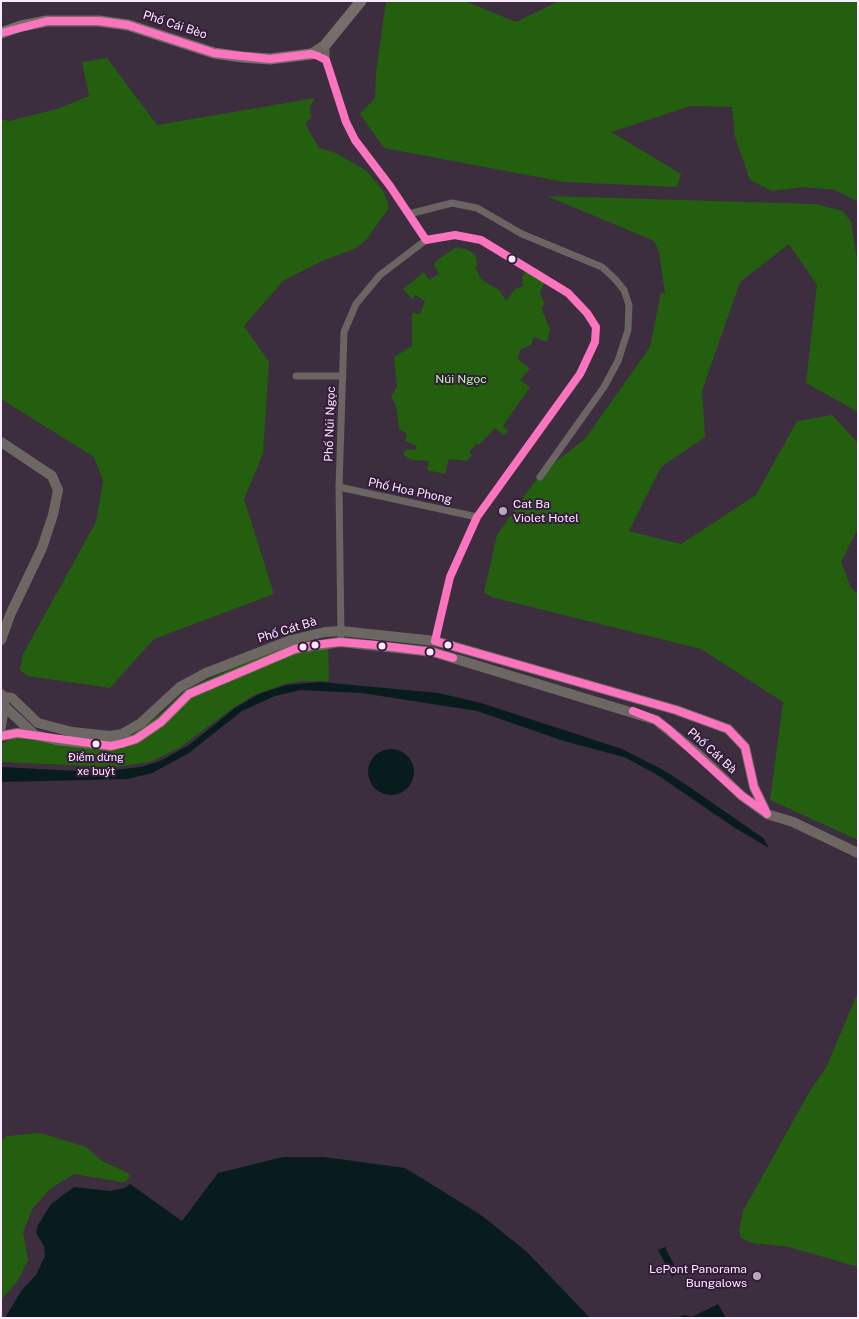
<!DOCTYPE html>
<meta charset="utf-8">
<style>
body{margin:0}
#map{position:relative;width:859px;height:1319px;overflow:hidden;background:#3c2d3f;font-family:"Public Sans",sans-serif}
canvas{display:block}
.frame{position:absolute;inset:0;border:2px solid #fae9fe;pointer-events:none}
</style>
<div id="map">
<canvas width="859" height="1319"></canvas>
<div class="frame"></div>
</div>
<script>
const ctx = document.querySelector('canvas').getContext('2d');
ctx.lineJoin = 'round';
function paint(path, color) { ctx.fillStyle = color; ctx.fill(path, 'evenodd'); }
const shape = rows => new Path2D(rows.map(r => 'M' + r).join(''));
function stroke(path, color, width, dash) { ctx.strokeStyle = color; ctx.lineWidth = width; ctx.lineCap = dash ? 'butt' : 'round'; ctx.setLineDash(dash || []); ctx.stroke(path); }
function drawText(font, color, halo, rows, align = 'center') {
  ctx.font = font + ' "Public Sans",sans-serif'; ctx.lineWidth = 4; ctx.setLineDash([]); ctx.textBaseline = 'middle'; ctx.strokeStyle = halo; ctx.fillStyle = color; for (const [text, x, y, turn = 0] of rows) {
    ctx.save(); ctx.translate(x, y); ctx.rotate((+turn || 0) * Math.PI / 180); ctx.textAlign = isNaN(turn) ? turn : align; if (halo) ctx.strokeText(text, 0, 0); ctx.fillText(text, 0, 0); ctx.restore();
  }
}
const green = shape([
 [386,1,465,1,516,22,559,1,858,1,858,202,835,190,803,187,772,191,750,180,735,137,732,107,691,106,611,132,681,174,677,187,564,182,384,148,360,114,375,98,376,72],
 [107,58,157,125,315,98,310,107,311,118,305,123,319,148,336,153,367,171,384,192,389,208,366,240,354,249,322,261,283,281,244,326,269,362,263,454,244,499,274,594,154,639,110,688,28,676,20,670,23,654,96,522,103,481,94,457,1,399,1,119,9,121,57,109,89,96,82,62],
 [547,196,815,204,843,211,851,222,858,266,858,412,806,383,817,285,789,244,740,282,702,391,705,437,661,467,629,531,681,544,756,495,797,421,832,415,858,443,858,528,841,562,851,588,858,594,858,840,770,800,783,702,701,649,491,597,484,592,497,535,541,473,585,439,650,347,661,292,665,294,659,251,654,241],
 [455,248,466,249,475,254,477,262,476,269,482,280,499,290,506,301,515,289,523,286,522,279,525,271,545,281,540,293,545,304,541,308,550,329,547,342,534,337,531,345,521,349,517,358,530,369,520,380,530,387,503,426,508,431,504,435,495,428,479,445,476,444,469,452,472,455,467,461,449,459,445,474,427,470,429,461,411,460,404,455,404,452,407,449,415,450,417,446,405,441,407,434,399,429,396,405,391,397,397,387,394,357,412,346,412,313,420,314,425,301,415,295,413,300,403,289,424,272,429,280,439,274,434,266,436,261],
 [328,640,329,681,302,681,285,684,254,695,233,708,179,748,150,762,114,767,1,762,1,744,16,737,107,744,120,749,131,735,163,712,187,689,257,657,302,641],
 [858,992,858,1267,789,1247,752,1243,741,1238,739,1231,743,1211,811,1089,826,1068],
 [40,1133,86,1147,102,1161,128,1173,130,1176,126,1182,121,1182,74,1174,50,1189,33,1208,23,1232,28,1260,17,1282,1,1300,1,1140,7,1136]
]);
const water = shape([
 [320,682,438,693,481,703,622,749,665,771,688,786,763,838,769,848,735,828,656,774,624,757,564,741,477,711,362,693,300,690,275,696,242,711,189,753,152,773,128,779,1,782,1,767,96,772,141,767,160,761,189,745,235,708,259,694,286,685],
 '368 772a23 23 0 1 1 46 0a23 23 0 1 1-46 0Z',
 [283,1157,324,1157,405,1168,481,1215,526,1251,590,1318,5,1318,21,1291,36,1275,45,1256,44,1246,36,1233,38,1225,51,1204,74,1187,110,1191,125,1188,130,1184,182,1221,218,1173],
 [665,1247,678,1273,672,1277,658,1250],
 [718,1304,726,1318,677,1318,684,1315,692,1317]
]);
const street = shape([
 [326,44,326,60,346,122,355,140,390,186,426,240],
 [409,214,452,203,477,208,522,234,602,267,615,279,624,290,629,305,628,330,618,361,604,387,540,477],
 [296,376,343,376],
 [339,487,477,517],
 [341,635,339,487,344,332,356,304,380,275,426,240,455,235,481,240,568,293,587,313,596,327,595,342,583,369,477,517,450,577,435,641]
]);
const secondary = shape([
 [311,54,326,44],
 [1,442,52,476,58,490,53,515,42,548,10,615,1,640],
 [1,694,4,697,12,698,38,723,72,732,110,736,122,734,141,723,180,687,206,673,291,640,325,632,341,631,435,641,676,710,728,729,745,747,754,787,765,810],
 [4,697,4,706,35,735,56,740,111,746,136,739,161,722,189,694,295,649,340,642,433,652,656,720,698,754,742,796,767,814,793,822,858,853],
 [1,727,4,706],
 [1,736,17,733,35,735]
]);
const primary = shape([
 [1,33,21,26,47,21,99,21,128,25,214,53,242,57,270,59,311,54],
 [326,44,361,1]
]);
const bus1 = shape([
 [1,33,47,21,99,21,128,25,214,53,270,59,311,54,318,56,326,60,346,122,355,140,390,186,426,240,455,235,481,240,568,293,587,313,596,327,595,342,580,374,477,517,450,577,435,641,676,710,728,729,745,747,754,787,767,814],
 [633,711,656,720,668,729,742,796,765,812],
 [1,736,17,733,111,746,124,743,136,739,161,722,189,694,295,649,314,645,340,642,375,645,433,652,453,658]
]);
const markers = [
 [512,259,4.5,"#fae9fe"],
 [503,511,5,"#b8a7bb"],
 [315,645,4.5,"#fae9fe"],
 [448,645,4.5,"#fae9fe"],
 [382,646,4.5,"#fae9fe"],
 [303,647,4.5,"#fae9fe"],
 [430,652,4.5,"#fae9fe"],
 [96,744,4.5,"#fae9fe"],
 [757,1276,5,"#b8a7bb"]
];
const busNames = [
 ["Điểm dừng",96,758],
 ["xe buýt",96,772]
];
const streetNames = [
 ["Phố Cái Bèo",175,25,18],
 ["Phố Núi Ngọc",330,424,-88],
 ["Phố Hoa Phong",410,491,12],
 ["Phố Cát Bà",287,630,-17],
 ["Phố Cát Bà",712,751,42]
];
const parkNames = [
 ["Núi Ngọc",461,379]
];
const poiNames = [
 ["Cat Ba",513,504],
 ["Violet Hotel",513,518],
 ["LePont Panorama",747,1269,"right"],
 ["Bungalows",747,1283,"right"]
];
paint(green, '#235f0f');
paint(water, '#081c1e');
stroke(street, '#6b6463', 7);
stroke(secondary, '#6d6764', 10);
stroke(primary, '#766e6a', 11);
stroke(bus1, '#fc73be', 8);
for (const [x, y, r, color] of markers) { const dot = new Path2D(); dot.arc(x, y, r, 0, 2 * Math.PI); ctx.fillStyle = color; ctx.fill(dot); stroke(dot, '#361c3b', 2); }
drawText('11px', '#fae9fe', '#361c3b', busNames);
drawText('12px', '#fae9fe', '#361c3b', streetNames);
drawText('12px', '#b0fba0', '#361c3b', parkNames);
drawText('12px', '#fae9fe', '#361c3b', poiNames, 'left');
</script>
